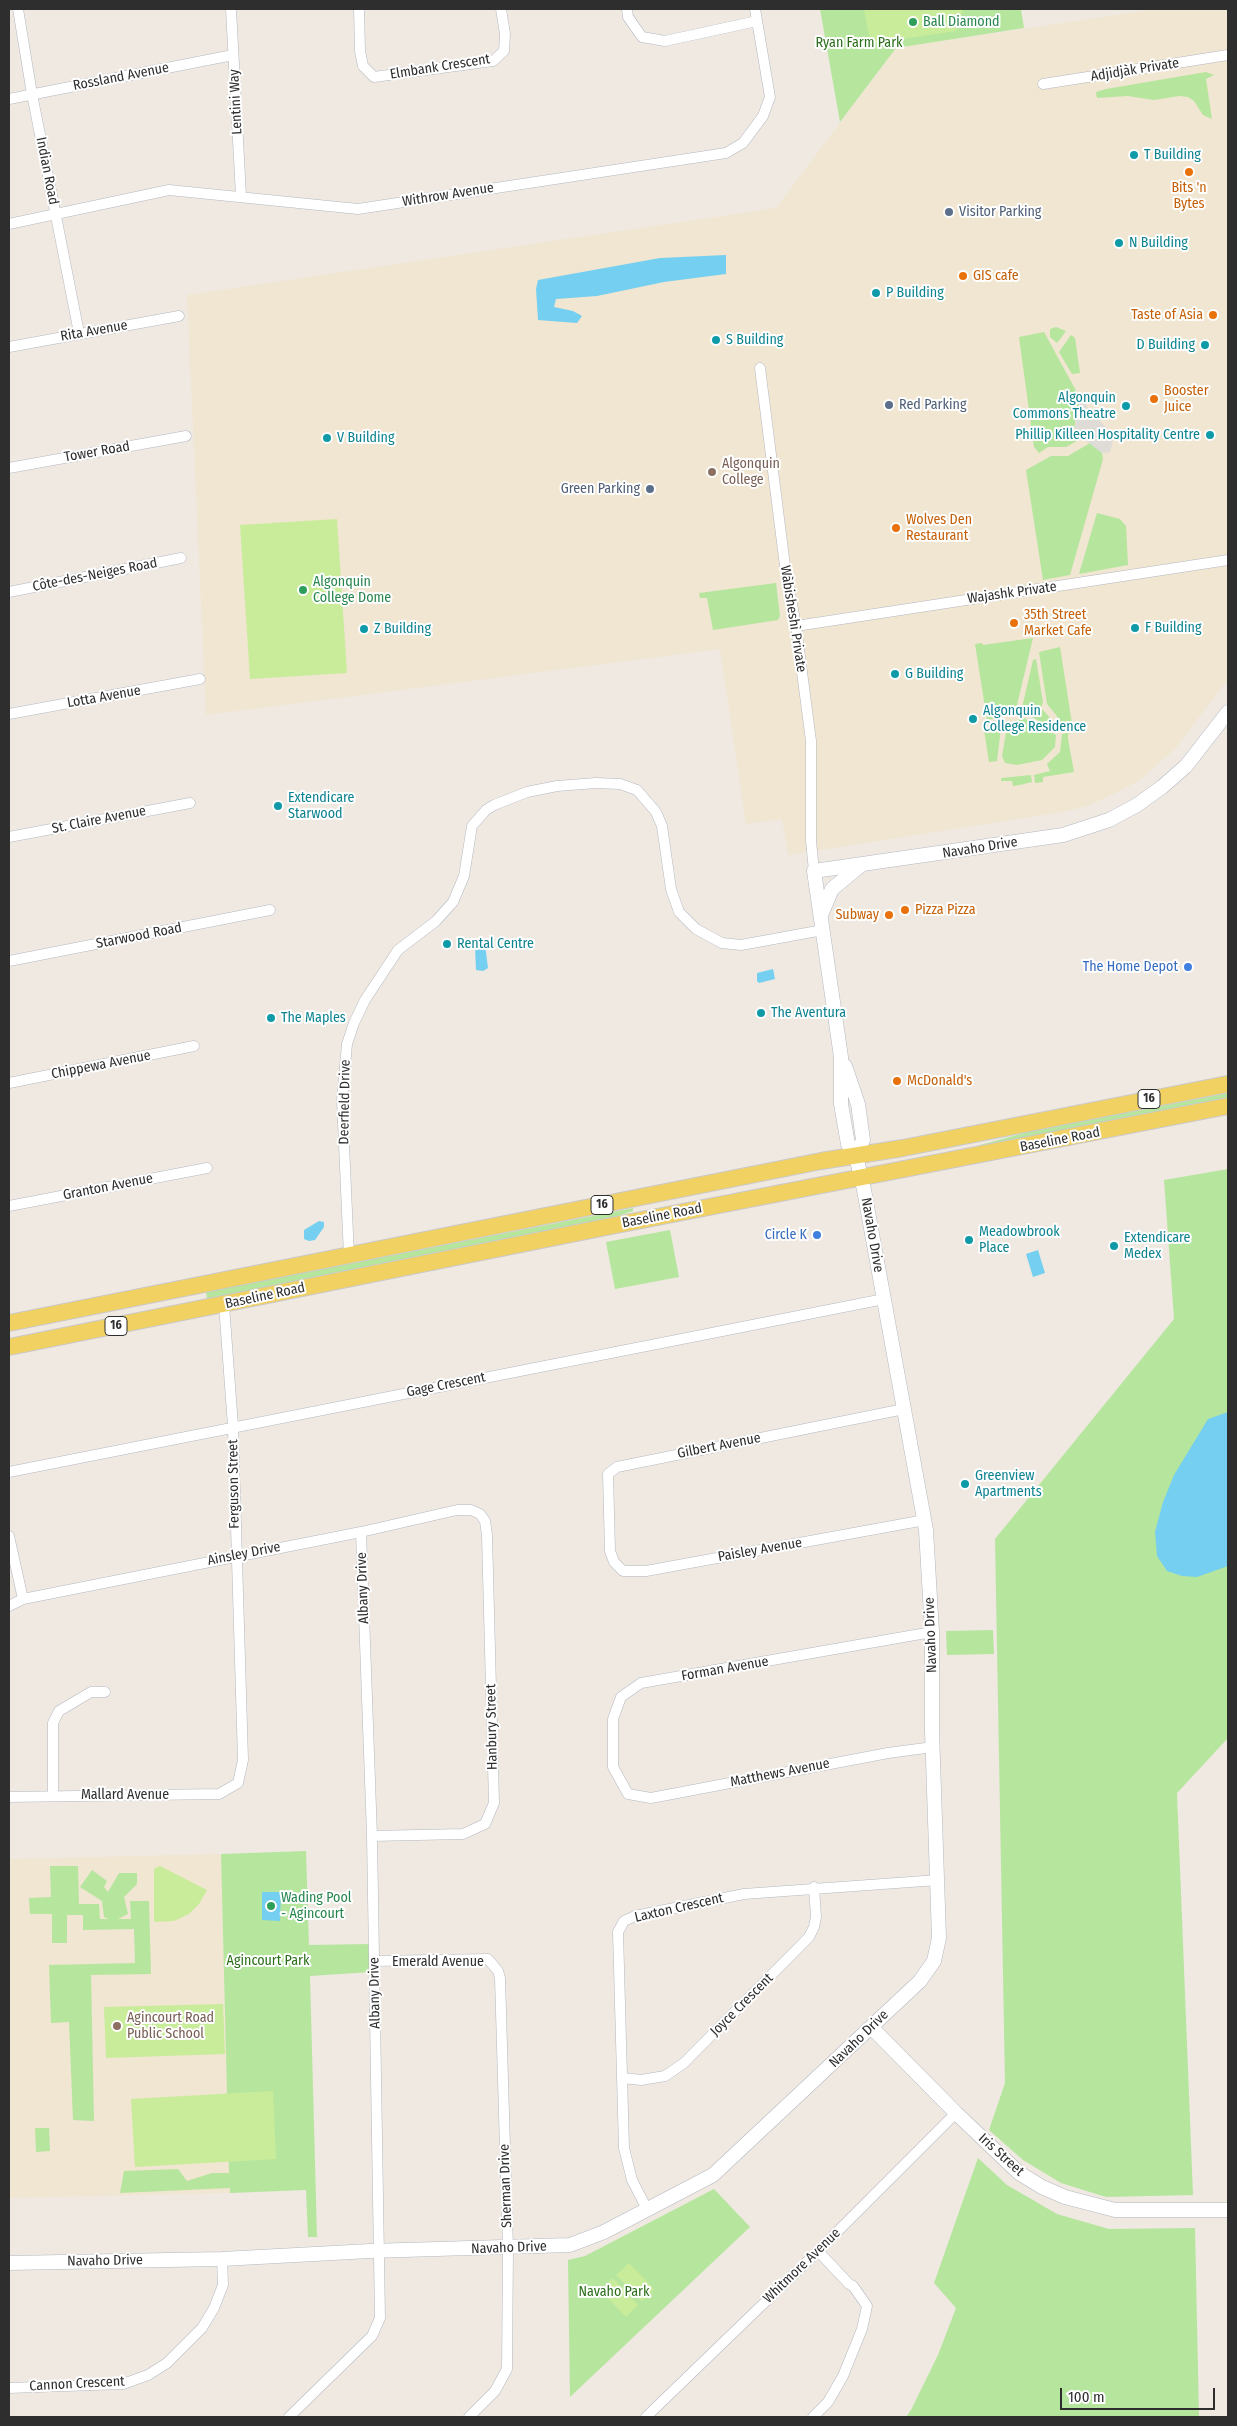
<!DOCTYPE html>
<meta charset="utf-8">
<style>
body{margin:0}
#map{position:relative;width:1237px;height:2426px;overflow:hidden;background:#efe9e1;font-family:"Fira Sans Condensed",sans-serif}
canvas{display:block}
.frame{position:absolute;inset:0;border:10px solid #2e2e2e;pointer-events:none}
.scale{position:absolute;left:1060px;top:2388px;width:155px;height:22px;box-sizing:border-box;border:2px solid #2e2e2e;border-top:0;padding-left:6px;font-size:15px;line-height:18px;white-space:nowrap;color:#2e2e2e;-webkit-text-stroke:4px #fff;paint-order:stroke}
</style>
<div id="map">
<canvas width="1237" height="2426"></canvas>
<div class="frame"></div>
<div class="scale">100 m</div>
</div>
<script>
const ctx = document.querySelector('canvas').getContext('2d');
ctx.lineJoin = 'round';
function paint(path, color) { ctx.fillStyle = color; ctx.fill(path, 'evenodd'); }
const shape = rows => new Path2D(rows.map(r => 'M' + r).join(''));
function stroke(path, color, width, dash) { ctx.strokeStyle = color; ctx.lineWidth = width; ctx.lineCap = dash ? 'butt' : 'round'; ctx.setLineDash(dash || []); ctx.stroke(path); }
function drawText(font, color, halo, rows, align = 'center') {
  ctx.font = font + ' "Fira Sans Condensed",sans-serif'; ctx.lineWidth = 4; ctx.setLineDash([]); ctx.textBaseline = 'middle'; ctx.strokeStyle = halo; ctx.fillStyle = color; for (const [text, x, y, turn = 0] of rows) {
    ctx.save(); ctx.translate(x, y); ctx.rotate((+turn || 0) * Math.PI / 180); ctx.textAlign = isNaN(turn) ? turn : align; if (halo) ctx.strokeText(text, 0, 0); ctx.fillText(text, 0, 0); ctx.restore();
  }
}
const education = shape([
 [1156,9,1228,9,1228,679,1176,748,1140,780,1116,793,1087,806,1063,812,788,855,782,819,746,824,720,649,206,715,187,295,776,208,896,48],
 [221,1854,230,2193,9,2198,9,1859]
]);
const green = shape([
 [820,9,1021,9,1024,28,896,48,840,122],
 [1206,72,1214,75,1206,79,1212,119,1203,115,1194,101,1188,97,1179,96,1154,100,1128,96,1097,98,1096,92,1106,89],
 [1056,327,1066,331,1057,343,1050,337,1050,329],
 [1044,332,1080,398,1074,428,1082,438,1066,447,1048,447,1039,453,1034,447,1019,337],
 [1071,335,1075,338,1080,373,1072,374,1059,352],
 [1090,443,1102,453,1103,459,1070,575,1043,580,1026,470,1051,456,1068,456],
 [1097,513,1120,519,1126,526,1128,565,1079,574],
 [776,583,780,616,778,620,713,630,707,598,700,598,699,593],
 [1033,638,1016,709,1003,717,987,720,975,644,982,643,983,645],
 [1060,647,1073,730,1062,731,1057,716,1047,704,1039,652],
 [1036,659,1043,702,1041,708,1051,719,1055,730,1025,713,1022,708,1033,660],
 [1022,717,1056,735,1055,747,1042,760,1017,765,1005,763,1002,756,1007,727],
 [1001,728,997,761,989,762,984,730],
 [1073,732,1068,734,1068,739,1074,772,1043,777,1043,782,1035,783,1034,775,1050,771,1047,764,1060,752,1062,734],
 [1031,775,1032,782,1020,785,1013,786,1012,781,1001,781,1001,778],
 [1228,1093,1228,1100,980,1148,980,1145,1028,1132],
 [1228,1169,1228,1738,1177,1793,1193,2195,1106,2197,1061,2183,1023,2160,989,2130,1005,2083,995,1539,1174,1319,1164,1180],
 [633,1208,633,1211,609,1219,207,1299,206,1292],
 [670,1230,679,1277,615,1289,606,1242],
 [993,1630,994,1654,947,1655,946,1631],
 [306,1851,309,1945,372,1944,371,1972,310,1976,317,2237,308,2237,306,2190,230,2193,230,2188,120,2193,124,2171,178,2169,187,2181,212,2173,229,2173,221,1854],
 [50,1866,78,1866,79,1904,99,1904,100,1919,109,1919,104,1917,102,1901,80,1887,92,1870,107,1881,104,1887,108,1892,119,1873,137,1873,137,1884,124,1897,128,1914,118,1919,131,1919,130,1901,149,1901,151,1974,91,1975,94,2121,73,2120,69,2022,51,2023,49,1965,135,1963,134,1929,83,1930,83,1915,67,1915,67,1943,52,1943,52,1914,30,1914,29,1898,51,1897],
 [35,2128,49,2128,50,2151,36,2152],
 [978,2158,1007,2185,1057,2214,1109,2229,1195,2228,1199,2417,906,2417,911,2410,938,2355,956,2308,934,2283],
 [714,2189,750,2227,570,2397,568,2260,585,2256]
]);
const pitch = shape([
 [864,9,963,9,956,31,874,43,870,40],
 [337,519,347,673,250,679,240,525],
 [160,1866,207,1890,199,1904,189,1914,174,1921,154,1922,154,1869],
 [223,2004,225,2054,106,2058,104,2007],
 [273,2091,276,2159,135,2167,131,2099],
 [629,2263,654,2289,642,2301,616,2275],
 [613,2278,638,2305,626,2317,600,2290]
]);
const plaza = shape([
 [1080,398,1083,398,1088,408,1114,436,1110,452,1102,453,1074,431]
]);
const water = shape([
 [726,255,726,274,664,282,597,296,556,299,554,307,573,311,582,316,577,323,538,320,536,289,538,280,660,258],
 [479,943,485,945,488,968,483,971,476,970,475,947],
 [773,969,775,979,759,983,757,981,757,973],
 [319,1221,324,1222,324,1227,315,1240,309,1241,304,1239,304,1230],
 [1038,1250,1045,1273,1033,1277,1026,1254],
 [1228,1412,1228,1566,1197,1577,1182,1576,1167,1571,1157,1556,1155,1532,1163,1502,1174,1475,1208,1419],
 [262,1892,281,1892,280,1921,262,1920]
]);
const street = shape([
 [18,9,32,94,79,333],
 [231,9,241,196],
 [359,9,360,51,363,66,374,77,493,61,504,51,505,34,501,9],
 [627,9,628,17,642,37,665,41,757,21],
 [1043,84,1228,55],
 [9,99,233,55],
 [9,224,169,190,358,209,726,153,743,143,763,116,770,97,755,9],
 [9,347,179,316],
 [760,368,785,566,796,626,811,741,811,841,814,871],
 [9,468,186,436],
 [9,592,181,558],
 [796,626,1228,560],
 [9,714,200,679],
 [9,837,190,803],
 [9,961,270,910],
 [9,1083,194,1046],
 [9,1206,207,1168],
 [349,1256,342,1100,347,1044,354,1023,365,1000,398,950,436,921,453,902,464,876,472,826,486,810,494,805,527,792,557,786,596,783,620,784,637,790,656,812,662,826,671,889,679,912,696,929,722,943,741,945,823,930],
 [904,1409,617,1467,608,1474,610,1551,614,1562,623,1571,646,1571,925,1520],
 [9,1472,884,1299],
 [9,1536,23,1599],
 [9,1606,23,1599,361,1532,457,1510,471,1510,480,1514,485,1521,487,1535,494,1803,485,1824,463,1834,372,1836],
 [932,1632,641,1683,621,1697,613,1719,613,1767,628,1794,651,1798,888,1753,933,1747],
 [53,1795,53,1723,59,1711,91,1692,105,1692],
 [9,1797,219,1794,238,1783,243,1760,233,1426,224,1305],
 [374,1961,488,1959,498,1971,500,1978,508,2249,507,2369,495,2391,469,2417],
 [623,2078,641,2080,665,2076,684,2063,809,1937,814,1927,816,1917,814,1887],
 [647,2209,632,2180,624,2148,618,1932,624,1921,635,1916,744,1894,938,1880],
 [9,2388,123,2384,148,2375,167,2363,202,2328,214,2308,223,2285,222,2259],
 [289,2417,372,2336,380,2318,372,1836,361,1532],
 [646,2417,818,2251,956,2113],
 [813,2417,828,2402,843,2376,862,2329,867,2306,853,2286,849,2284,818,2251]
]);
const secondary = shape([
 [821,915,832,889,861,865],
 [845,1066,858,1104,863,1140,856,1156],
 [871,2027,956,2113,1019,2173,1042,2187,1065,2197,1115,2210,1228,2210],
 [9,2263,222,2259,370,2251,570,2245,604,2232,713,2175,920,1981,934,1961,939,1938,932,1731,932,1632,926,1530,864,1190,856,1156,848,1144,841,1104,841,1057,814,871,1063,835,1109,820,1137,805,1162,787,1186,766,1228,712]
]);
const primary = shape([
 [9,1323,821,1161,903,1148,1228,1084],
 [9,1347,611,1226,1228,1106]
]);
const markers = [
 [913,22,5,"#2e9e5b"],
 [1134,155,5,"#0f9aa8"],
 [1189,172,5,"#e8710a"],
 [949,212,5,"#5c6f8a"],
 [1119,243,5,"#0f9aa8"],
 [963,276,5,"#e8710a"],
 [876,293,5,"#0f9aa8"],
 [1213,315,5,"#e8710a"],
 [716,340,5,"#0f9aa8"],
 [1205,345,5,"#0f9aa8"],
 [1154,399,5,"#e8710a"],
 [889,405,5,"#5c6f8a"],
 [1126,406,5,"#0f9aa8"],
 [1210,435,5,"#0f9aa8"],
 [327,438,5,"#0f9aa8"],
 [712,472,5,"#8d6e63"],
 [650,489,5,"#5c6f8a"],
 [896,528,5,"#e8710a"],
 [303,590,5,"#2e9e5b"],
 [1014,623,5,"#e8710a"],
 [1135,628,5,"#0f9aa8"],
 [364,629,5,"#0f9aa8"],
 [895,674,5,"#0f9aa8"],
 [973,719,5,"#0f9aa8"],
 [278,806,5,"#0f9aa8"],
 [905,910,5,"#e8710a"],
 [889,915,5,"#e8710a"],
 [447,944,5,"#0f9aa8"],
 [1188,967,5,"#3f7fe0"],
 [761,1013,5,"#0f9aa8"],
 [271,1018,5,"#0f9aa8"],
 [897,1081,5,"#e8710a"],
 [817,1235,5,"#3f7fe0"],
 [969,1240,5,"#0f9aa8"],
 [1114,1246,5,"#0f9aa8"],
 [965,1484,5,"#0f9aa8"],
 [271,1906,5,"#2e9e5b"],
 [117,2026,5,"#8d6e63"]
];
const shields = [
 [1149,1099,22],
 [602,1205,22],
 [116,1326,22]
];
const shieldNames = [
 ["16",1149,1099],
 ["16",602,1205],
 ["16",116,1326]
];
const leisureNames = [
 ["Ball Diamond",923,22],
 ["Algonquin",313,582],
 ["College Dome",313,598],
 ["Wading Pool",281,1898],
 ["- Agincourt",281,1914]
];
const parkNames = [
 ["Ryan Farm Park",859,43],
 ["Agincourt Park",268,1961],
 ["Navaho Park",614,2292]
];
const streetNames = [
 ["Elmbank Crescent",440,67,-9],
 ["Adjidjàk Private",1135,70,-9],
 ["Rossland Avenue",121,77,-11],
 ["Lentini Way",236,102,-93],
 ["Indian Road",47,171,79],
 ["Withrow Avenue",448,195,-9],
 ["Rita Avenue",94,331,-10],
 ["Tower Road",97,452,-10],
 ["Côte-des-Neiges Road",95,575,-11],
 ["Wajashk Private",1012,593,-8],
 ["Wàbisheshì Private",793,619,81],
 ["Lotta Avenue",104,697,-10],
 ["St. Claire Avenue",99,820,-11],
 ["Navaho Drive",980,848,-9],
 ["Starwood Road",139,936,-11],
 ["Chippewa Avenue",101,1065,-11],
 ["Deerfield Drive",345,1102,-89],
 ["Baseline Road",1060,1140,-11],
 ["Granton Avenue",108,1187,-11],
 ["Baseline Road",662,1216,-11],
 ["Navaho Drive",872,1235,80],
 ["Baseline Road",265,1296,-12],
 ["Gage Crescent",446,1385,-11],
 ["Gilbert Avenue",719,1446,-11],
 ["Ferguson Street",234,1484,-91],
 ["Paisley Avenue",760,1550,-10],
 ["Ainsley Drive",244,1554,-11],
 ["Albany Drive",363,1588,-92],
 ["Navaho Drive",931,1635,-92],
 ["Forman Avenue",725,1669,-10],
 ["Hanbury Street",492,1727,-91],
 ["Matthews Avenue",780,1773,-11],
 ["Mallard Avenue",125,1795],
 ["Laxton Crescent",679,1908,-13],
 ["Emerald Avenue",438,1962],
 ["Albany Drive",375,1993,-91],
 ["Joyce Crescent",742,2005,-45],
 ["Navaho Drive",859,2039,-44],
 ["Iris Street",1001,2155,42],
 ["Sherman Drive",506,2186,-92],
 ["Navaho Drive",509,2248,-2],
 ["Navaho Drive",105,2261,-1],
 ["Whitmore Avenue",802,2266,-44],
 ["Cannon Crescent",77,2384,-3]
];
const cultureNames = [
 ["T Building",1144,155],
 ["N Building",1129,243],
 ["P Building",886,293],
 ["S Building",726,340],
 ["D Building",1195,345,"right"],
 ["Algonquin",1116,398,"right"],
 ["Commons Theatre",1116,414,"right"],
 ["Phillip Killeen Hospitality Centre",1200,435,"right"],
 ["V Building",337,438],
 ["F Building",1145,628],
 ["Z Building",374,629],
 ["G Building",905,674],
 ["Algonquin",983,711],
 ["College Residence",983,727],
 ["Extendicare",288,798],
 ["Starwood",288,814],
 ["Rental Centre",457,944],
 ["The Aventura",771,1013],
 ["The Maples",281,1018],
 ["Meadowbrook",979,1232],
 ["Place",979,1248],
 ["Extendicare",1124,1238],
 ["Medex",1124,1254],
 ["Greenview",975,1476],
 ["Apartments",975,1492]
];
const foodNames = [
 ["Bits 'n",1189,188,"center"],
 ["Bytes",1189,204,"center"],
 ["GIS cafe",973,276],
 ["Taste of Asia",1203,315,"right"],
 ["Booster",1164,391],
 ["Juice",1164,407],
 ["Wolves Den",906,520],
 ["Restaurant",906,536],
 ["35th Street",1024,615],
 ["Market Cafe",1024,631],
 ["Pizza Pizza",915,910],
 ["Subway",879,915,"right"],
 ["McDonald's",907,1081]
];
const serviceNames = [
 ["Visitor Parking",959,212],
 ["Red Parking",899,405],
 ["Green Parking",640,489,"right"]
];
const educationNames = [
 ["Algonquin",722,464],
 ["College",722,480],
 ["Agincourt Road",127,2018],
 ["Public School",127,2034]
];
const shopNames = [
 ["The Home Depot",1178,967],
 ["Circle K",807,1235]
];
paint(education, '#f0e6d1');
paint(green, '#b6e59e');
paint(pitch, '#c9ec9a');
paint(plaza, '#dfdcd8');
paint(water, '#75cff0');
stroke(street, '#b4b7c1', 11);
stroke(secondary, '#b4b7c1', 15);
stroke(primary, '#c9c9c9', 18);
stroke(street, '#fff', 10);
stroke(secondary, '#fff', 14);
stroke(primary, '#f2d163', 16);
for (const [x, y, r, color] of markers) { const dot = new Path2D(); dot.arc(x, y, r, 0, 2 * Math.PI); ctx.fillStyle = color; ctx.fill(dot); stroke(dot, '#fff', 2); }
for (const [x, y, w] of shields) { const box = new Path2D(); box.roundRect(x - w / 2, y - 9.5, w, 19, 4); ctx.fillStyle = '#fff'; ctx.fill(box); stroke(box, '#2e2e2e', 1); }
drawText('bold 12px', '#2e2e2e', null, shieldNames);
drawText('14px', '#27864d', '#fff', leisureNames, 'left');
drawText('14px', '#2c6e1b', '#fff', parkNames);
drawText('14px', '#2e2e2e', '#fff', streetNames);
drawText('14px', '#0d838f', '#fff', cultureNames, 'left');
drawText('14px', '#c56008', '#fff', foodNames, 'left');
drawText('14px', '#4e5e75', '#fff', serviceNames, 'left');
drawText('14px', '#785e54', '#fff', educationNames, 'left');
drawText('14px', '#366cbe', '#fff', shopNames, 'right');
</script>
